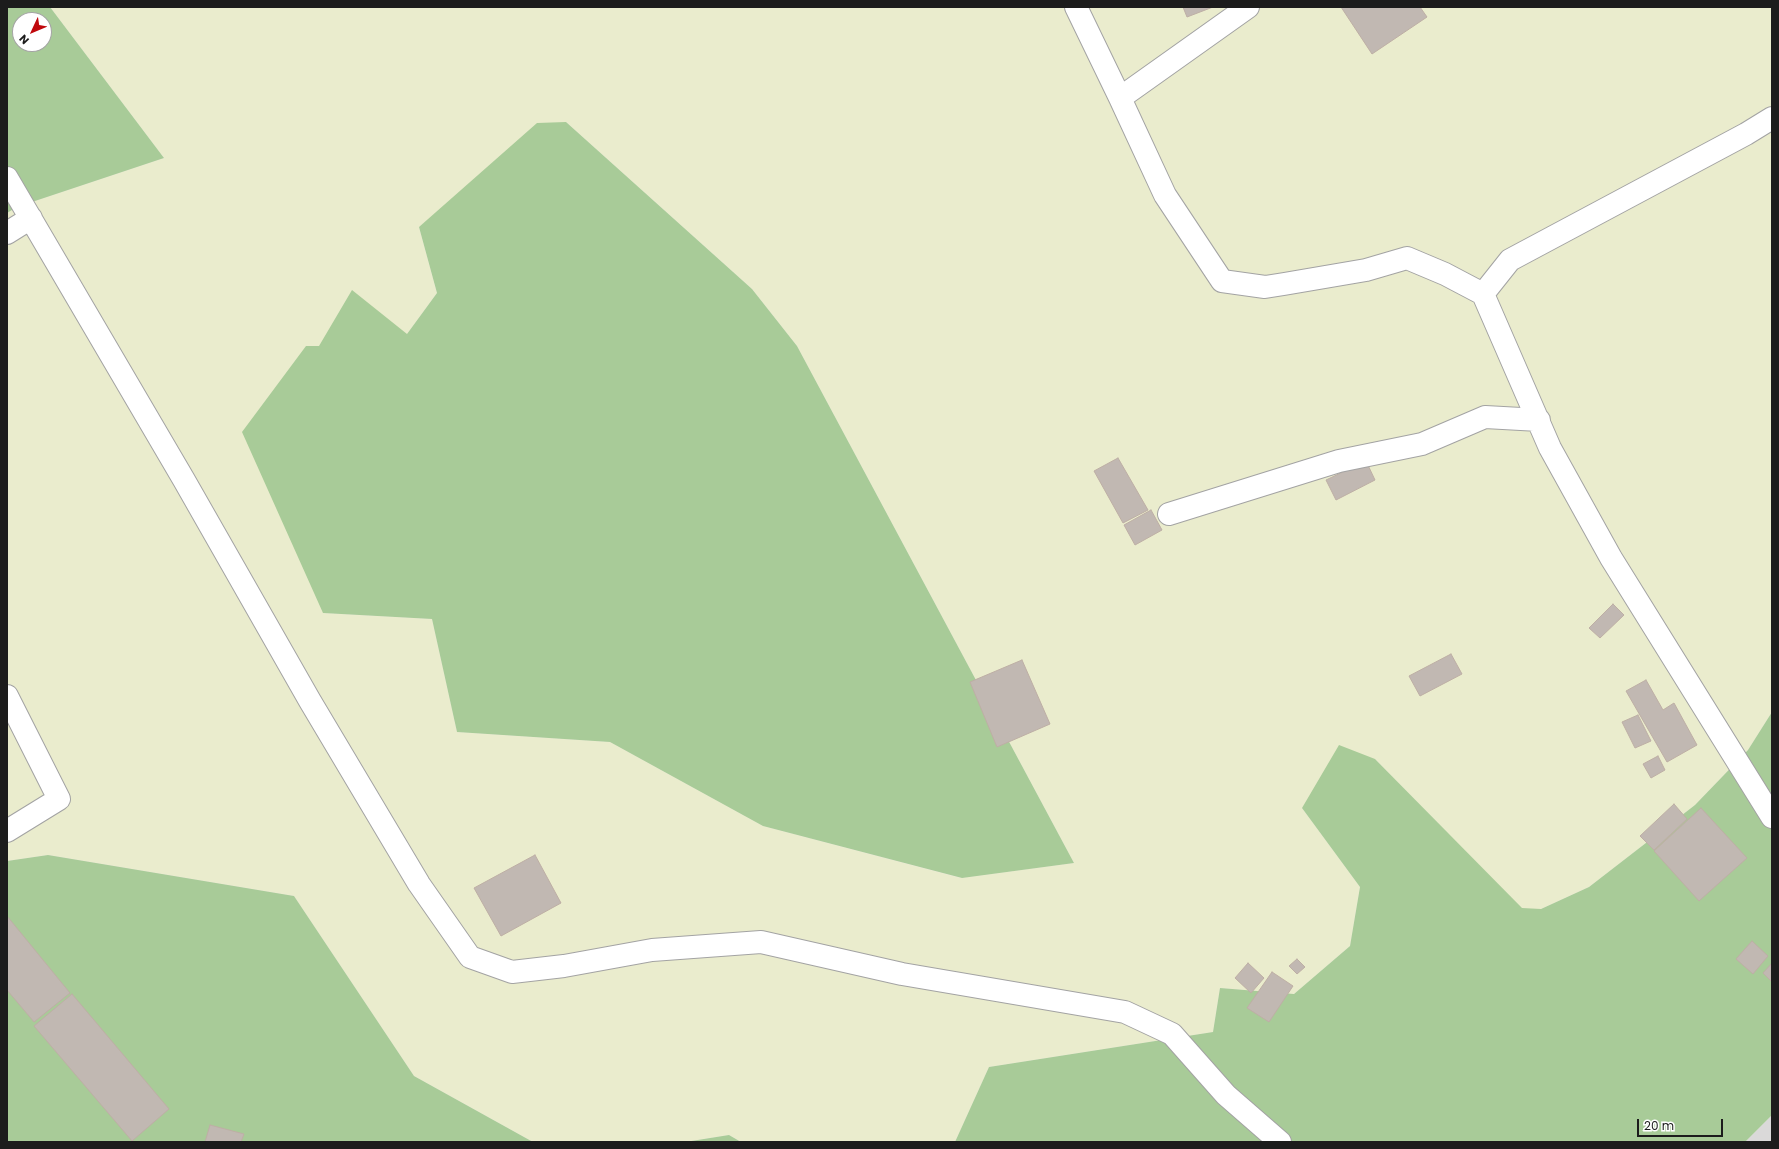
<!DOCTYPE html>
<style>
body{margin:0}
#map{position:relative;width:1779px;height:1149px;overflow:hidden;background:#ede9e2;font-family:Poppins,sans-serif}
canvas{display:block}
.frame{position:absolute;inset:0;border:8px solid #1c1c1c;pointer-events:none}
.north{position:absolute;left:12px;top:12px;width:40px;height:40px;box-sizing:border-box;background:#fff;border:1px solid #a4a4a4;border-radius:50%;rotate:226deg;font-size:11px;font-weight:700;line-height:16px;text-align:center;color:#1c1c1c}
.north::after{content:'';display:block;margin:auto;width:14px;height:18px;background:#c0080c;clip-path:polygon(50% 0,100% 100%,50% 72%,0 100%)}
.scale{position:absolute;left:1637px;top:1119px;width:86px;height:18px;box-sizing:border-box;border:2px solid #1c1c1c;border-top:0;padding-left:5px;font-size:12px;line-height:14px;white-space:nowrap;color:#1c1c1c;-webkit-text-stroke:3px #fff;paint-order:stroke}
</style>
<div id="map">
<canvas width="1779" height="1149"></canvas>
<div class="frame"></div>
<div class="north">N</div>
<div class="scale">20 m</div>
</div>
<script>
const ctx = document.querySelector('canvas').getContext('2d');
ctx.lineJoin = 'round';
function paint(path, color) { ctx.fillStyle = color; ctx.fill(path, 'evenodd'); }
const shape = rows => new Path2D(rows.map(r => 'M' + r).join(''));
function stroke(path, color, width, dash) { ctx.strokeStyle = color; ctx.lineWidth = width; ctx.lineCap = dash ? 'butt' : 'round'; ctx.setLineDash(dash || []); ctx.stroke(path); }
const residential = shape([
 [1772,1115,1772,1142,1745,1142]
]);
const farmland = shape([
 [50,7,1772,7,1772,712,1748,750,1695,805,1589,887,1541,909,1522,909,1375,759,1302,808,1360,887,1350,946,1294,994,1220,988,1213,1032,989,1067,955,1142,741,1142,729,1135,685,1142,533,1142,414,1076,294,896,48,855,7,861,7,213,17,207,164,158],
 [566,122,752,289,797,346,1074,863,961,878,763,826,610,742,457,732,432,619,323,613,306,346,319,346,407,334,437,293,419,227]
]);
const forest = shape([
 [7,7,50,7,164,158,17,207,7,213],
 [20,20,44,20,44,44,20,44],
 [566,122,752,289,797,346,1074,863,962,878,763,826,610,742,457,732,432,619,323,613,242,432,306,346,319,346,352,290,407,334,437,293,419,227,537,123],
 [1772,712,1772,1115,1745,1142,955,1142,989,1067,1213,1032,1220,988,1294,994,1350,946,1360,887,1302,808,1339,745,1375,759,1522,908,1541,909,1589,887,1695,805,1748,750],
 [48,855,294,896,414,1076,533,1142,7,1142,7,861],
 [729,1135,741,1142,685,1142]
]);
const building = shape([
 [1183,7,1213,7,1187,17,1183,7],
 [1341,7,1420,7,1427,17,1372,54,1341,7],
 [1118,458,1148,510,1123,523,1094,471,1118,458],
 [1366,461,1375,480,1336,500,1326,480,1366,461],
 [1151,510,1162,530,1135,545,1124,525,1151,510],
 [1613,604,1624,615,1600,638,1589,628,1613,604],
 [1451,654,1462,674,1420,696,1409,676,1451,654],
 [1022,660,1050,724,997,747,970,682,1022,660],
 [1646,680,1663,710,1674,703,1697,745,1667,762,1626,691,1646,680],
 [1638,715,1651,741,1635,748,1622,722,1638,715],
 [1658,756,1665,770,1651,778,1643,764,1658,756],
 [1674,804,1687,819,1654,850,1640,836,1674,804],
 [1701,808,1747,858,1699,901,1654,851,1701,808],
 [535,855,561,903,501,936,474,888,535,855],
 [7,916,70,993,34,1022,7,990,7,916],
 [1752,941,1768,956,1753,974,1736,959,1752,941],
 [1297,959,1305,967,1297,974,1289,966,1297,959],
 [1248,963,1264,978,1251,993,1235,978,1248,963],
 [1772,963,1772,982,1763,973,1772,963],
 [1272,972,1293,986,1269,1022,1247,1008,1272,972],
 [72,994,169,1109,132,1141,34,1026,72,994],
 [210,1125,244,1134,241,1142,205,1142,210,1125]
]);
const minor = shape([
 [1076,7,1120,98,1165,195,1222,281,1265,287,1284,284,1366,270,1407,258,1445,274,1483,294,1550,448,1611,558,1772,817],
 [1120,98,1248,7],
 [7,178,184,480,310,701,419,884,470,957,512,972,564,966,652,950,761,942,902,974,1125,1012,1172,1034,1226,1095,1280,1142],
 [7,233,31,218],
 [1483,294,1510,260,1746,134,1772,118],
 [1169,514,1339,461,1422,444,1485,417,1539,420],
 [7,696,59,799,7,831]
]);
paint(residential, '#dad9d9');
paint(farmland, '#eaeccd');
paint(forest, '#a8cb98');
paint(building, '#c1b8b2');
stroke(building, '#beafa5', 1);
stroke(minor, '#a3a3a3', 24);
stroke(minor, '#fff', 22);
</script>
